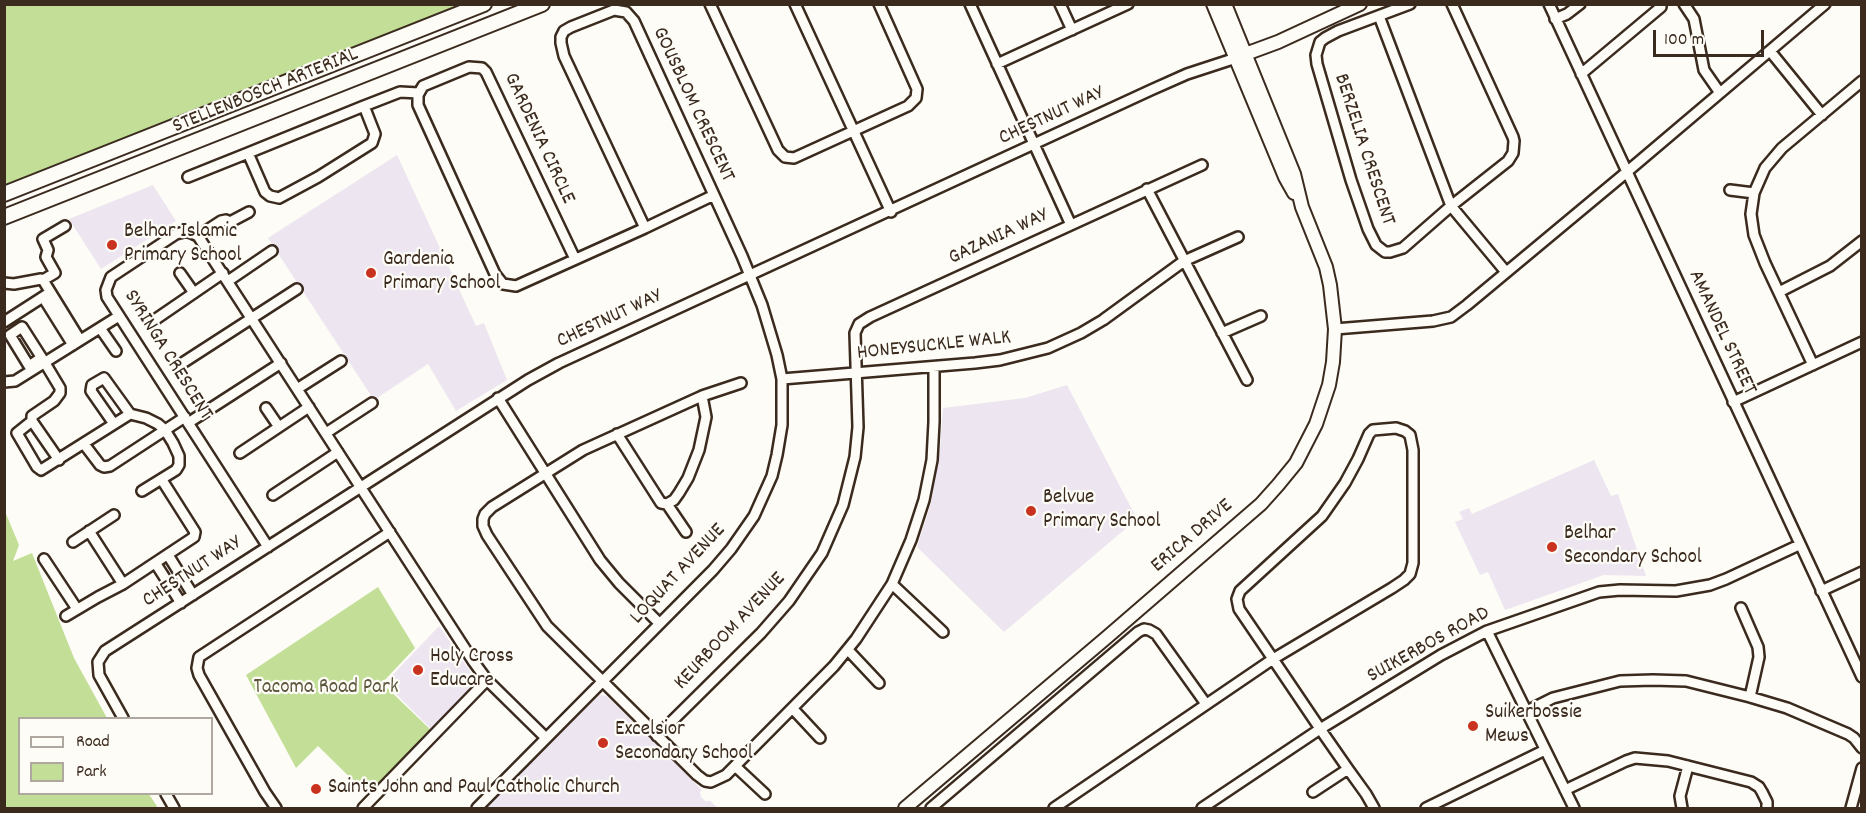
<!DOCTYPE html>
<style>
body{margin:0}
#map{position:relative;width:1866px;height:813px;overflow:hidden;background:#fdfcf7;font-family:Dekko,sans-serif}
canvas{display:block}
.frame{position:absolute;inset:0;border:6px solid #3b2a1e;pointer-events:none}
.legend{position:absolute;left:18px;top:717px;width:195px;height:78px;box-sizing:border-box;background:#fdfcf7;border:2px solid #afa8a0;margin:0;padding:8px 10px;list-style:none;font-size:18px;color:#3b2a1e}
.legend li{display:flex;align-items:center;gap:12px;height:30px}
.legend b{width:30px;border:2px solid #afa8a0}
.scale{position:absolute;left:1653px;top:30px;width:111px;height:27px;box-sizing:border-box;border:3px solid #3b2a1e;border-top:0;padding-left:8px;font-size:18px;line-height:21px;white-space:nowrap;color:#3b2a1e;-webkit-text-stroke:4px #fdfcf7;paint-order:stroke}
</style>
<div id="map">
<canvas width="1866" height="813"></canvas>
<div class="frame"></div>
<ul class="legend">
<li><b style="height:8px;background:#fdfcf7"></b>Road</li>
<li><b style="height:16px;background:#c3df97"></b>Park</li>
</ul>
<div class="scale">100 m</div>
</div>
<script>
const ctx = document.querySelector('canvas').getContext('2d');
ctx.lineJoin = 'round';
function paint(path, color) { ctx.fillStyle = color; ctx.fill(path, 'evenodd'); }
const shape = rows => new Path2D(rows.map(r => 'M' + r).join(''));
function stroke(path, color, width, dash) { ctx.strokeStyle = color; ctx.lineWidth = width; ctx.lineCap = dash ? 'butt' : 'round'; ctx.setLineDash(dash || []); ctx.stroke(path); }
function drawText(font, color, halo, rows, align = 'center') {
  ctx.font = font + ' Dekko,sans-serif'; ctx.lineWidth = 4.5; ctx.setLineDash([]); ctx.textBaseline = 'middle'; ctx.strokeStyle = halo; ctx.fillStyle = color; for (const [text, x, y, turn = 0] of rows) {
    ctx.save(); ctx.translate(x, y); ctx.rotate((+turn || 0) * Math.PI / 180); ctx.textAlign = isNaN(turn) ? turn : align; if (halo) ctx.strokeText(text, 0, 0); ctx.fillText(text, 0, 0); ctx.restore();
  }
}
const built = shape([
 [397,155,476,326,484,323,507,380,456,411,428,364,374,400,268,238],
 [153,185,176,221,101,269,69,219],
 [1067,385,1137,519,1004,632,917,547,931,503,940,448,943,408,1025,398],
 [1594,460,1611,496,1618,494,1646,576,1604,575,1505,610,1488,572,1480,575,1455,522,1463,519,1459,512,1469,508,1472,514],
 [439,626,474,677,474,686,431,729,385,683],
 [599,695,607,696,702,790,700,792,701,797,705,801,710,801,718,808,485,808]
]);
const green = shape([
 [5,4,460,4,460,5,5,185],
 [4,509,19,545,13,561,32,553,74,658,107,718,20,718,20,794,149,794,158,808,5,808],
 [378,587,415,648,382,683,435,734,372,799,318,746,296,768,246,675]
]);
const minor = shape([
 [710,4,778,150,785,157,794,158,908,106,916,98,917,89,879,4],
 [795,4,891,212],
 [970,4,1071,225],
 [1060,4,1072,30],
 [1410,4,1338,31,1325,38,1320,42,1316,55,1317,64,1351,180,1368,229,1376,245,1385,252,1390,252,1403,248,1451,206,1508,161,1513,153,1514,141,1513,137,1452,4],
 [1549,4,1862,677],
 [1684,4,1694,19,1704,70,1720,93],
 [1379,16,1451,206,1506,272],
 [1555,19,1567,14,1580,4],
 [1770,51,1822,115],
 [997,64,1128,4],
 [1581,74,1661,7],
 [248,153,364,106],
 [188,177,248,153,265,192,270,196,279,198,318,177,372,143,375,134,364,106,400,92,419,93],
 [1147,189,1247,380],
 [1730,190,1754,193],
 [198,236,221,221,226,220,230,222,249,212],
 [575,259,486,72,482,68,469,67,423,86,418,95,418,105,495,274,503,284,516,286,645,228,714,195],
 [180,273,194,293],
 [43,280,55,273,46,257,48,250,43,239,65,226],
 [228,281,272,251],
 [4,283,14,284,41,279,43,280,80,340],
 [1779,292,1830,266,1862,241],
 [43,297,73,345],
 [153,321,223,273],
 [4,322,46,295],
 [100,328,116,351],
 [1335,329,1433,321,1451,317,1467,305,1622,176,1825,4],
 [1222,333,1261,316],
 [41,358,29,366,10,335,22,327,45,363,60,388,60,393,54,401,32,416,32,421,59,460],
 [184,362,297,289],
 [1813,365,1765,263,1754,235,1751,214,1754,193,1765,168,1782,148,1862,81],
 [782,379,975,363,1000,360,1048,348,1081,333,1103,320,1184,261,1238,237],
 [4,382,15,381,119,316],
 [741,383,702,396,583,450,492,507,485,514,483,519,483,526,487,535,547,626,697,775,705,781,711,782,726,775,834,666,856,639,892,584,911,540,924,500,932,460,934,422,934,367],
 [297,389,341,361],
 [498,398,600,560,619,583,659,623],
 [1733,402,1862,342],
 [266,408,279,427],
 [32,421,17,433,37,467,41,470,130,414],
 [188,423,281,363],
 [114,424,91,391,92,385,104,378,130,414,146,418,158,424,165,430,173,443,179,456,179,465,176,470,142,491],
 [326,433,372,403],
 [617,434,661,503,667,504,686,532],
 [84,444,100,465,104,467,110,466,185,417],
 [240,453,309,407],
 [273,495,338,452],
 [667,504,674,500,679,493,688,478,699,450,706,417,702,396],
 [89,531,123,584],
 [73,542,114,515],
 [268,547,107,297,106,290,111,277,176,234,184,232,189,232,198,236,473,661,487,680,546,738],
 [168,555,193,595],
 [44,559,77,609],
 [156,564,181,603],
 [892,584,943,632],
 [1821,591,1862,572],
 [1741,608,1758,647,1759,657,1750,697],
 [66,616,98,597,123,584,194,537,195,532,162,480],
 [1487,631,1574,808],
 [848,650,879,683],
 [793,709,820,738],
 [1527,711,1553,698,1620,681,1653,680,1686,681,1750,697,1787,708,1848,734,1854,738,1862,748],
 [123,718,99,675,98,662,105,651,528,380,559,363,1151,90,1187,74,1236,58],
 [657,736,761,633,789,601,822,553,843,505,855,457,858,427,855,333,859,324,870,317,1202,165],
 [735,766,765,794],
 [1565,790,1626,761,1635,758,1668,761,1751,782,1759,787,1762,792,1767,802,1767,808],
 [1313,792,1348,769],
 [166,794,174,808],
 [276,808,265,792,199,675,197,668,199,657,390,532],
 [363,808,487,680],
 [477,808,713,570,731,549,754,516,772,476,777,455,782,425,782,379,777,355,762,305,742,256,634,21,626,12,614,10,571,27,564,31,561,37,561,43,564,56,645,228],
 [931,808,1138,632,1144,629,1149,630,1156,634,1206,704],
 [1054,808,1273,659,1392,588,1404,580,1410,574,1413,563,1413,450,1410,435,1405,431,1396,428,1373,430,1369,434,1358,459,1345,483,1322,516,1240,591,1237,599,1239,609,1273,659,1325,736,1348,769,1366,794,1374,808],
 [1202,808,1320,729,1441,655,1487,631,1599,592,1620,590,1676,591,1710,585,1726,579,1799,545],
 [1426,808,1545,750],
 [1682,808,1680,796,1688,766],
 [1851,808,1862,768]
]);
const secondary = shape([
 [1213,4,1285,177,1294,193],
 [1240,56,1278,42,1360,4],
 [905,808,1106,638,1261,504,1278,485,1296,463,1316,424,1329,385,1333,362,1335,329,1330,285,1326,267,1302,207,1294,174,1225,4]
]);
const primary = shape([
 [4,194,484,4],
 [4,217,542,4]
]);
const markers = [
 [112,245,6,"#c8321e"],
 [371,273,6,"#c8321e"],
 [1031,511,6,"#c8321e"],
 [1552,547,6,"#c8321e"],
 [418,670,6,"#c8321e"],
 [1473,726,6,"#c8321e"],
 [603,743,6,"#c8321e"],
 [316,789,6,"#c8321e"]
];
const streetNames = [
 ["STELLENBOSCH ARTERIAL",266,92,-22],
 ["GOUSBLOM CRESCENT",692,105,65],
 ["CHESTNUT WAY",1052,117,-25],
 ["GARDENIA CIRCLE",538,139,65],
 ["BERZELIA CRESCENT",1363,150,72],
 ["GAZANIA WAY",999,238,-25],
 ["CHESTNUT WAY",610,320,-25],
 ["AMANDEL STREET",1721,333,65],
 ["HONEYSUCKLE WALK",934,347,-6],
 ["SYRINGA CRESCENT",167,356,58],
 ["ERICA DRIVE",1193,537,-41],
 ["CHESTNUT WAY",193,573,-33],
 ["LOQUAT AVENUE",679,575,-47],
 ["KEURBOOM AVENUE",731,632,-47],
 ["SUIKERBOS ROAD",1429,646,-29]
];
const poiNames = [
 ["Belhar Islamic",124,233],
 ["Primary School",124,257],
 ["Gardenia",383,261],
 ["Primary School",383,285],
 ["Belvue",1043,499],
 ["Primary School",1043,523],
 ["Belhar",1564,535],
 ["Secondary School",1564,559],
 ["Holy Cross",430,658],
 ["Educare",430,682],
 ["Suikerbossie",1485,714],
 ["Mews",1485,738],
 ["Excelsior",615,731],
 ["Secondary School",615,755],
 ["Saints John and Paul Catholic Church",328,789]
];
const parkNames = [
 ["Tacoma Road Park",326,689]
];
paint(built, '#ede5ef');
paint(green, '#c3df97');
stroke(minor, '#3b2a1e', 14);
stroke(secondary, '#3b2a1e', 16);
stroke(primary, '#3b2a1e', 18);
stroke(minor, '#fdfcf7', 9);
stroke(secondary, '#fdfcf7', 12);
stroke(primary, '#fdfcf7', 14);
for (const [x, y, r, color] of markers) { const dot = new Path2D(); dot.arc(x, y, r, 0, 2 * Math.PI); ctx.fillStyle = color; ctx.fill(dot); stroke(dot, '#fdfcf7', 2); }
drawText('21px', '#3b2a1e', '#fdfcf7', streetNames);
drawText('21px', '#3b2a1e', '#fdfcf7', poiNames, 'left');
drawText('21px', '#5d573c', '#fdfcf7', parkNames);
</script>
